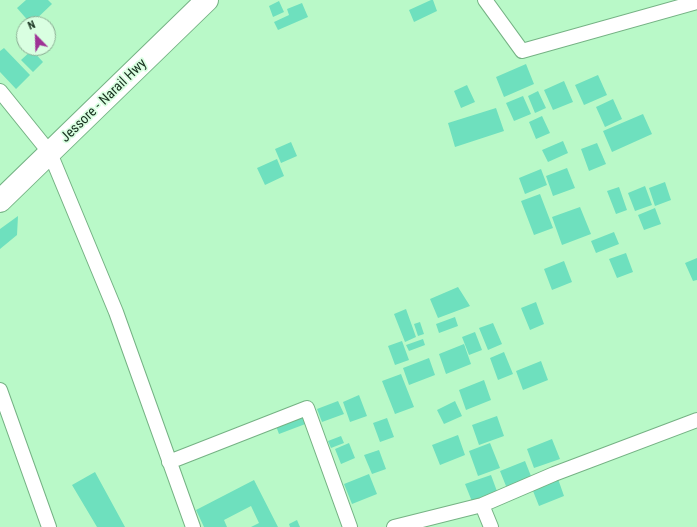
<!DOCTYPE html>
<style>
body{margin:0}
#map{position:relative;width:697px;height:527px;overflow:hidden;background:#b9f9c8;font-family:"Roboto Condensed",sans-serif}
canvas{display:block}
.north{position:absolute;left:16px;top:16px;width:40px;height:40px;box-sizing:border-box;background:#d9ffe1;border:1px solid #8bad93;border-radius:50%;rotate:337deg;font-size:11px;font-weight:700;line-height:16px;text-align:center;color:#17311e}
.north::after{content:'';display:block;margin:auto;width:14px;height:18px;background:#9e3395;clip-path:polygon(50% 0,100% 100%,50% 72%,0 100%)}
</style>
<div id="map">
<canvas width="697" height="527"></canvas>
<div class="north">N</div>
</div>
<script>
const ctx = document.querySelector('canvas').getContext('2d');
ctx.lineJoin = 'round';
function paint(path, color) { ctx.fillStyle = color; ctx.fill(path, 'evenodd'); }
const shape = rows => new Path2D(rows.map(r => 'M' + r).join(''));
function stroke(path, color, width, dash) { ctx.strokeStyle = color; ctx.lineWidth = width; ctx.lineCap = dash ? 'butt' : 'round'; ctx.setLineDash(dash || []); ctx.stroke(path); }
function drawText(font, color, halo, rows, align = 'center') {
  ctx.font = font + ' "Roboto Condensed",sans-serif'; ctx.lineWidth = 3.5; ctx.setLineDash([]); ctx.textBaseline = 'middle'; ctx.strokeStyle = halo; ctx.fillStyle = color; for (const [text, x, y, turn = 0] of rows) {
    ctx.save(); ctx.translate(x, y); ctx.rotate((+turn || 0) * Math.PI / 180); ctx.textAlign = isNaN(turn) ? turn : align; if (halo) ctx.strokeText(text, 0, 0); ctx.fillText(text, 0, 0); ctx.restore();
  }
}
const building = shape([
 [26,0,48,0,52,4,31,24,17,8],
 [431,0,433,0,437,11,414,22,409,10],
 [279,1,284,12,273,17,269,6],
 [302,3,308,17,278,30,274,22,289,15,287,9],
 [4,48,30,75,16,89,0,72,0,51],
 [32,50,43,62,33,72,21,60],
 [526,64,534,84,504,97,496,77],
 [598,75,607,95,584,105,575,85],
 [564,81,573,102,553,110,544,90],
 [467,85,475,102,461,108,454,91],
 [538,91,546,108,535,113,528,96],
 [523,96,531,114,514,121,506,103],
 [613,99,622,119,605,127,596,107],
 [496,108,504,131,455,147,448,123],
 [643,114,652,134,612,152,603,131],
 [542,116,550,133,536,139,529,122],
 [563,141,568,153,548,162,542,150],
 [291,142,297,156,281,163,275,149],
 [597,143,606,164,589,171,581,149],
 [277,159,284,176,265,185,257,168],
 [567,168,575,188,553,196,546,176],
 [541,169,547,185,525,194,519,178],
 [665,182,671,200,655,206,649,188],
 [645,186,652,205,635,211,628,193],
 [619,187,627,210,616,214,607,191],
 [540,194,553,228,534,235,521,201],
 [580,207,591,234,562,245,552,217],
 [655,208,661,224,644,230,638,215],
 [18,216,17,235,0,249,0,229],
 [614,232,619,244,596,253,591,241],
 [626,253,633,272,617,278,609,259],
 [697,258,697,280,693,281,685,263],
 [564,261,572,282,552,290,544,269],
 [458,287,470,306,438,318,430,299],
 [536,302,544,324,530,330,521,308],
 [406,309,416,337,405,342,394,314],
 [455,317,458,326,439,333,436,324],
 [420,322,424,334,418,336,414,324],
 [493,323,502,344,488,350,479,328],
 [475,332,482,350,469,355,462,337],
 [423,339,425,345,409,351,406,345],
 [402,341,409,360,395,365,388,346],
 [464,344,471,364,446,374,439,354],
 [504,352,513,374,498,380,490,358],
 [429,358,435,375,409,385,403,368],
 [541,361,548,380,523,390,516,371],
 [401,374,414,407,395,414,382,381],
 [484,380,491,400,466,410,459,390],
 [359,395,367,416,350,422,343,402],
 [338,401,344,414,322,422,317,409],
 [455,401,462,416,444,424,437,410],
 [304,415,308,423,279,434,276,426],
 [497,416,504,436,479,445,472,425],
 [387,418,394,437,380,442,373,423],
 [458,435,465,455,440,465,432,445],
 [341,436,344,443,331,448,328,441],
 [552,439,560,459,534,468,527,449],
 [349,443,355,458,341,464,335,449],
 [490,443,500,468,478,476,469,451],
 [379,450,386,469,372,474,364,455],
 [525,461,533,481,508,491,500,471],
 [95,472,125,527,97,527,72,485],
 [369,474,377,494,352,504,344,484],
 [491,475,498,494,473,504,465,484],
 [557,476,564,496,539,506,531,486],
 [254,480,278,527,251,527,259,523,251,506,224,520,227,527,204,527,196,510],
 [297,520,300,527,290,527,289,524]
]);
const minor = shape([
 [485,0,522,51,697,2],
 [0,91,50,153,116,312,193,527],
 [0,390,49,527],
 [169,462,307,408,350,527],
 [482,505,491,527],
 [394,527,482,505,554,474,697,420]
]);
const trunk = shape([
 [0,201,207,0]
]);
const streetNames = [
 ["Jessore - Narail Hwy",104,101,-44]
];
paint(building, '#6ee0be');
stroke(minor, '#75b284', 16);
stroke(trunk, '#75b284', 24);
stroke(minor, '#fff', 14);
stroke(trunk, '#fff', 22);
drawText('14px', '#17311e', '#d9ffe1', streetNames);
</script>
